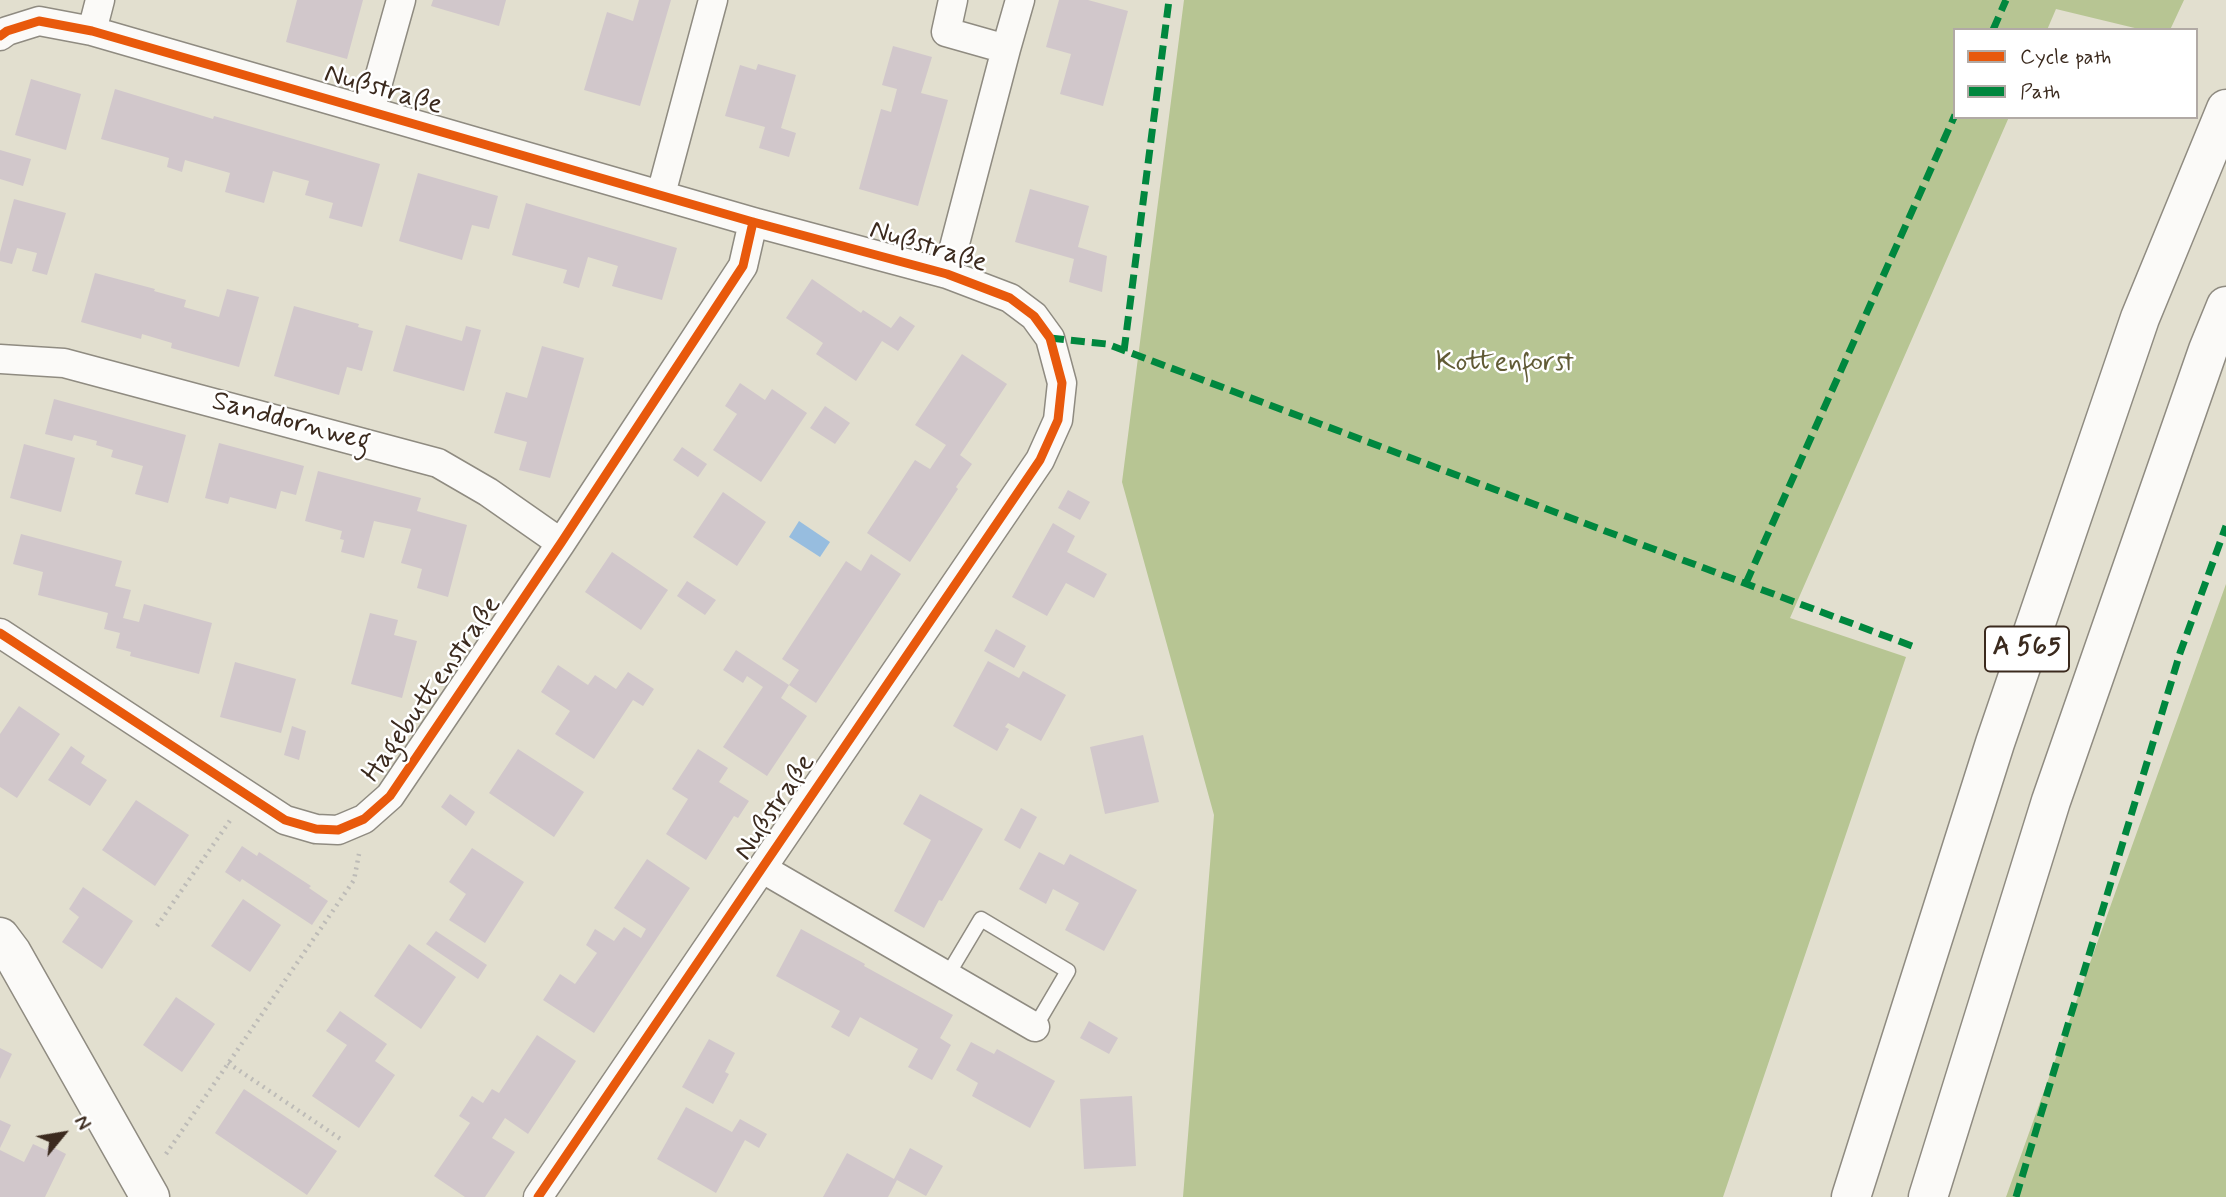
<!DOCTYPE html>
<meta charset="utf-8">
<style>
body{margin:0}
#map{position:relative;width:2226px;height:1197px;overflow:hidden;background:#e2dfcf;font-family:Mynerve,sans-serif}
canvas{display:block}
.legend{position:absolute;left:1953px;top:28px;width:245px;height:91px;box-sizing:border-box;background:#fff;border:2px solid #b1aaa5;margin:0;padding:9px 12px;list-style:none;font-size:21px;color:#3b2a1e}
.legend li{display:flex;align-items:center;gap:14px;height:35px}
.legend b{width:35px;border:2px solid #b1aaa5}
.north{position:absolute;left:28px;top:1099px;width:70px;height:70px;-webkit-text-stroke:5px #fff;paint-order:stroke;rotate:60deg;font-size:19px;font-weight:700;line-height:28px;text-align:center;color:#3b2a1e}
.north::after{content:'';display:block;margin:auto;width:24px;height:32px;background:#3b2a1e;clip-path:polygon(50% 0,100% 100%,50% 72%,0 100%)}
</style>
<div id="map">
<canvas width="2226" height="1197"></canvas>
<ul class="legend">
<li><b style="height:9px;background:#e8590c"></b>Cycle path</li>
<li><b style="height:9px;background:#00873e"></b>Path</li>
</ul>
<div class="north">N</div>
</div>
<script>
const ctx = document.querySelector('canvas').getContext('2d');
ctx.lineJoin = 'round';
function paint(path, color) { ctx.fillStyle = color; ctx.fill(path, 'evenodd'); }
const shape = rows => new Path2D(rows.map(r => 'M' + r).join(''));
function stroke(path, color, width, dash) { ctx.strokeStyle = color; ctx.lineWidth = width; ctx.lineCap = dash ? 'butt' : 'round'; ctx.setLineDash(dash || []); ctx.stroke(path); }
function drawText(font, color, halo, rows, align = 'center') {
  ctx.font = font + ' Mynerve,sans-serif'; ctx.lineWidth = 5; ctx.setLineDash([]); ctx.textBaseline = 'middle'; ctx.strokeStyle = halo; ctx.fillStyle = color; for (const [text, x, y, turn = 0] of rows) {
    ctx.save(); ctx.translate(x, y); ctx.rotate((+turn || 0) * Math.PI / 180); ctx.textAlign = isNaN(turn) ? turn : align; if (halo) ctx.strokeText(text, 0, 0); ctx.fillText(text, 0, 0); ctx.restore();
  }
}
const forest = shape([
 [1184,0,2184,0,2170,30,2143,30,2056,9,2047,30,1955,30,1955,117,2009,117,1790,618,1906,657,1723,1197,1183,1197,1214,815,1122,482],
 [2226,584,2226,1197,2006,1197]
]);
const water = shape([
 [799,521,830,542,820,557,789,537]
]);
const building = shape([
 [297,0,363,0,347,59,286,42],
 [433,0,506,0,499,26,431,6],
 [639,0,671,0,640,106,584,90,607,12,633,21],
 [1059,0,1088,0,1128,11,1103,106,1060,94,1071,54,1046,47],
 [893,46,932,57,921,93,948,100,918,206,859,189,881,109,891,112,897,89,882,85],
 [758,64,796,75,781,128,796,133,789,157,759,148,765,127,725,116,740,65,756,70],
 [31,79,81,94,66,150,15,135],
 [115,89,213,119,214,116,380,164,362,227,329,218,333,203,305,195,309,181,273,171,264,203,225,192,230,173,185,160,182,172,167,167,169,158,101,139],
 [0,150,31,159,23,186,0,179],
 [418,173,498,196,489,229,472,225,462,260,399,241],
 [1030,189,1089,206,1078,247,1107,256,1102,292,1069,282,1074,259,1015,242],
 [14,199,66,213,47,275,32,271,37,253,17,248,12,264,0,261,0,252],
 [526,203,677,248,662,300,612,286,618,266,588,257,579,288,563,283,567,270,512,255],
 [95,273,155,289,154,291,186,300,184,307,219,317,227,289,259,297,239,367,171,348,172,343,142,334,141,339,81,322],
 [812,279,861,313,863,310,891,328,900,316,915,326,898,351,882,341,856,381,816,354,823,343,786,318],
 [294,306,359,324,358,327,373,331,362,371,347,367,339,395,274,376],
 [406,325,462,341,466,326,481,330,464,391,393,371],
 [542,346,584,358,550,478,519,470,527,442,494,433,506,392,527,398],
 [962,354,1007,384,960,455,972,464,956,487,958,489,910,562,867,533,915,460,930,469,946,445,915,425],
 [740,383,765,400,772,389,807,413,761,482,713,450,737,414,725,406],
 [54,399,186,435,168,503,135,494,143,466,111,457,113,450,96,445,97,441,74,435,72,441,45,434],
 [825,406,850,423,835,444,810,428],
 [219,443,304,466,296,495,281,491,276,509,230,497,228,504,205,498],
 [24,444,75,458,61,512,10,498],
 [682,447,707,464,698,477,673,460],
 [318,471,421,498,417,511,467,525,448,597,417,588,422,569,401,563,411,529,374,521,364,558,341,552,344,540,340,539,342,531,305,521],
 [1068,490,1090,502,1080,520,1058,508],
 [723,492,766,522,737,566,693,537],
 [1053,523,1075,536,1067,552,1107,574,1094,598,1066,583,1047,616,1012,597],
 [21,534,122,561,115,586,131,590,123,618,139,622,144,604,212,623,199,674,130,656,131,652,116,648,120,633,104,629,108,613,38,595,43,572,13,564],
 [612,552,668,590,641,630,585,592],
 [871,554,901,574,816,703,789,685,781,698,807,716,767,776,723,747,763,687,747,676,743,683,723,670,736,650,789,685,799,670,782,659,846,561,861,571],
 [687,581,716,600,705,615,677,596],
 [370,613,398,620,394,635,417,641,402,698,351,684],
 [996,629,1026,646,1014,668,984,651],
 [988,661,1019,678,1023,671,1066,695,1041,741,1008,723,1005,727,1009,729,997,751,953,726],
 [235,662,296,679,281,733,220,717],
 [558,665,588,685,595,675,616,689,628,672,654,689,643,706,633,700,594,759,555,734,570,711,541,692],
 [19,706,60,734,17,798,0,787,0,734],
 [292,726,306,731,299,760,284,755],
 [1143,735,1159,802,1105,814,1090,747],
 [71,746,85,756,81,763,107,780,90,806,48,780],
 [518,749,584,792,554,837,489,793],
 [698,749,728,768,719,782,749,801,738,818,734,816,706,860,666,834,688,799,672,789],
 [450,794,475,812,466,826,441,807],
 [920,794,983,829,942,901,939,900,924,928,894,911,931,840,903,824],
 [136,800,189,835,155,886,102,850],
 [1021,808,1037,817,1020,849,1004,840],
 [242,846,257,856,259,852,311,886,309,888,328,901,312,925,242,879,240,882,225,872],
 [472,848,524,882,485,943,449,920,466,894,449,882],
 [1039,852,1064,865,1070,854,1137,890,1104,951,1065,930,1079,903,1053,889,1046,904,1019,889],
 [647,859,690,888,594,1033,543,1000,560,974,575,984,597,953,586,945,595,929,614,941,624,927,641,938,646,929,614,908],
 [83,887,133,921,102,969,62,942,79,917,69,909],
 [243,899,281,925,250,972,211,946],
 [801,929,865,964,864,966,953,1015,940,1038,951,1045,932,1080,908,1067,918,1049,860,1017,849,1037,831,1027,840,1011,776,976],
 [436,931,487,965,478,979,426,944],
 [409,944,456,977,421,1029,374,996],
 [176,997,215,1024,182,1072,143,1045],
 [340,1011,387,1044,375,1061,395,1075,359,1128,312,1096,347,1045,326,1031],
 [1089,1021,1118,1038,1109,1054,1080,1038],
 [537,1035,576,1061,528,1134,505,1118,492,1138,515,1152,485,1197,465,1197,434,1176,470,1123,459,1116,472,1096,483,1103,492,1089,499,1093],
 [709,1039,735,1053,725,1072,729,1074,713,1104,682,1087],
 [971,1042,994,1054,997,1049,1055,1081,1030,1128,972,1096,978,1083,956,1070],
 [0,1048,12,1054,0,1079],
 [244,1089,337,1151,307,1195,215,1133],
 [1132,1096,1136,1166,1084,1169,1080,1099],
 [686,1107,732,1132,740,1119,767,1134,759,1148,745,1140,716,1193,657,1159],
 [0,1120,11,1125,0,1148],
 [33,1144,46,1150,49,1145,66,1154,45,1197,0,1197,0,1150,24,1162],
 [910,1148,943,1166,926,1196,897,1180,888,1197,823,1197,847,1153,894,1179]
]);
const path = shape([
 [157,926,231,819],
 [228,1063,342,1140],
 [166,1154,354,880,359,854]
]);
const lane = shape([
 [947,976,981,919,1068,971,1035,1027]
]);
const street = shape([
 [953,0,946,32,1006,49,1020,0],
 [92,31,100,0],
 [0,36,7,31,39,21,92,31,753,222,947,274,1010,298,1034,316,1050,338,1062,383,1058,420,1040,460,538,1197],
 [370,111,401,0],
 [661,194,713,0],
 [947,274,1006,49],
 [0,359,64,363,438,463,488,492,561,543],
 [0,633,285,820,316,829,338,830,364,819,390,796,561,543,743,266,753,222],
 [763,869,1035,1027]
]);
const secondary = shape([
 [0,937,12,953,150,1197]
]);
const highway = shape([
 [1851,1197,1995,743,2140,318,2226,109],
 [1928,1197,2051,801,2208,350,2226,306]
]);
const quiet = shape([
 [1993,30,2006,0],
 [1050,338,1107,344,1912,646],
 [1124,351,1169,0],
 [1746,583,1955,115],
 [2016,1197,2180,653,2226,526]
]);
const cycleway = shape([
 [0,36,7,31,39,21,92,31,753,222,947,274,1010,298,1034,316,1050,338,1062,383,1058,420,1040,460,538,1197],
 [0,633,285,820,316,829,338,830,364,819,390,796,561,543,743,266,753,222]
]);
const shields = [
 [2027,649,84]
];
const shieldNames = [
 ["A 565",2027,649]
];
const streetNames = [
 ["Nußstraße",383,91,16],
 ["Nußstraße",928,248,17],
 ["Sanddornweg",291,423,15],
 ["Hagebuttenstraße",433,690,-55],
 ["Nußstraße",776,808,-56]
];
const parkNames = [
 ["Kottenforst",1505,364]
];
paint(forest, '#b7c593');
paint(water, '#97bddf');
paint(building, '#d1c7cb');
stroke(lane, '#8f8b81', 17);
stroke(street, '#8f8b81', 31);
stroke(secondary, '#8f8b81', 41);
stroke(highway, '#8f8b81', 41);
stroke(path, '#bdbbb7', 4.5, [2, 5]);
stroke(lane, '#fbfaf8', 14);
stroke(street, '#fbfaf8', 28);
stroke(secondary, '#fbfaf8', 38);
stroke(highway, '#fbfaf8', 38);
stroke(quiet, '#00873e', 7, [14, 7]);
stroke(cycleway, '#e8590c', 9);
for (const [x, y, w] of shields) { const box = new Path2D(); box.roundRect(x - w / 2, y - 22.5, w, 45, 5); ctx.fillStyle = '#fff'; ctx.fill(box); stroke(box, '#3b2a1e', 2); }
drawText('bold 26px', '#3b2a1e', null, shieldNames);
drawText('28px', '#3b2a1e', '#fff', streetNames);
drawText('28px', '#615b36', '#fff', parkNames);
</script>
